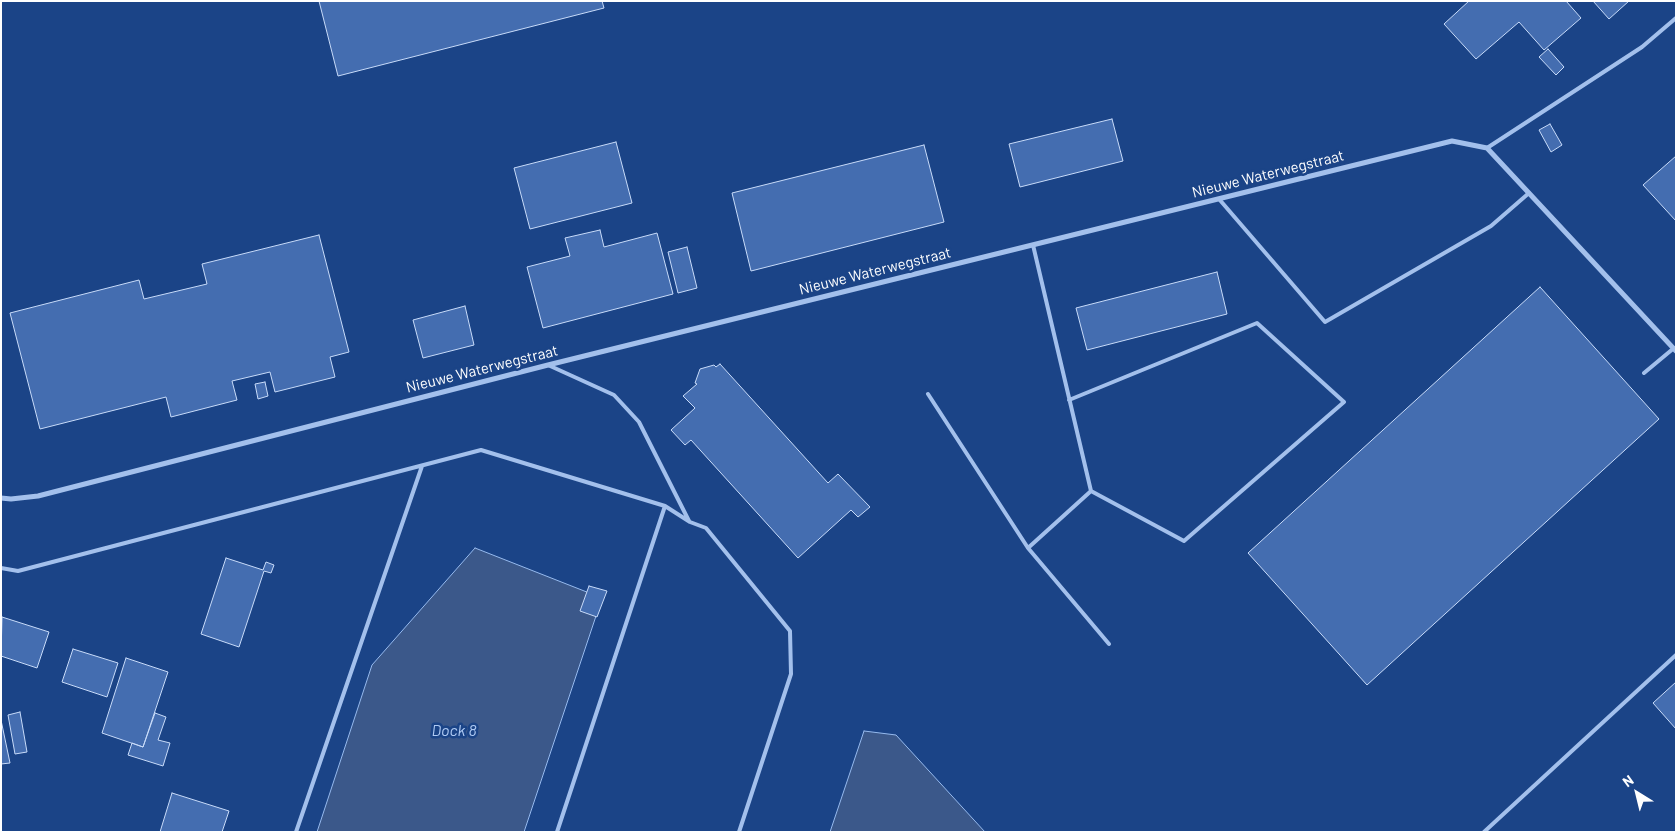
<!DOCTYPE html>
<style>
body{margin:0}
#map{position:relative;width:1677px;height:833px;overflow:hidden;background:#1b4487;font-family:Barlow,sans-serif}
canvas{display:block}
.frame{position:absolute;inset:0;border:2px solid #fff;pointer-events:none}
.north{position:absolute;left:1612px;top:768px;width:50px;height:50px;-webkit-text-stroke:4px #1b4487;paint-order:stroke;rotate:324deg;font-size:14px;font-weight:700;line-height:20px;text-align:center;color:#fff}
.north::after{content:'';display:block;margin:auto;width:18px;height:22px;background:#fff;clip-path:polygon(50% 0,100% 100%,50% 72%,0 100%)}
</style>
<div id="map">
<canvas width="1677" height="833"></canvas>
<div class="frame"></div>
<div class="north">N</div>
</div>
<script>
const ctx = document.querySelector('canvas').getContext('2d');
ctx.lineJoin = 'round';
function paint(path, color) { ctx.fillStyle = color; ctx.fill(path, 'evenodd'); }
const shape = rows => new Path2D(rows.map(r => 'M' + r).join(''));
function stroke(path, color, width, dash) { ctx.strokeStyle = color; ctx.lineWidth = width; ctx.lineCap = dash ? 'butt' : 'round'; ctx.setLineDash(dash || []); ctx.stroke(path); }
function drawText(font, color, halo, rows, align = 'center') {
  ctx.font = font + ' Barlow,sans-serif'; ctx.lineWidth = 5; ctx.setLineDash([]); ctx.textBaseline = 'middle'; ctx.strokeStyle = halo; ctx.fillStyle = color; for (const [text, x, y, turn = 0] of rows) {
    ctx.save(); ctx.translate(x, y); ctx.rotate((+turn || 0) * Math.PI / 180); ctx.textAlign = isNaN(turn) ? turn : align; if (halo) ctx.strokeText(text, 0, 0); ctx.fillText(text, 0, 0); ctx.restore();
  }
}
const water = shape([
 [475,548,602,598,524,832,317,832,372,665,475,548],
 [864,731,896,735,985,832,830,832,864,731]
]);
const building = shape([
 [319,1,602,1,604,8,338,76,319,1],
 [1469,1,1566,1,1581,18,1544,50,1519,22,1476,59,1444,24,1469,1],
 [1593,1,1629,1,1609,19,1593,1],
 [1548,49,1564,67,1556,75,1539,57,1548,49],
 [1112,119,1123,161,1020,187,1009,144,1112,119],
 [1550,124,1562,145,1551,152,1539,130,1550,124],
 [616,142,632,203,530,229,514,168,616,142],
 [924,145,944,222,751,271,732,193,924,145],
 [1676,156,1676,221,1643,185,1676,156],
 [600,230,604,247,657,233,673,294,543,328,527,267,570,256,565,238,600,230],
 [319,235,349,352,330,357,335,377,275,392,270,372,232,381,237,400,171,417,166,397,40,429,10,313,139,280,144,299,207,284,202,264,319,235],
 [687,247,697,288,678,293,668,252,687,247],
 [1217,272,1227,314,1087,350,1076,308,1217,272],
 [1540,287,1659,419,1367,685,1248,553,1540,287],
 [465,306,474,345,423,358,413,320,465,306],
 [720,364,828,483,838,474,870,507,858,517,851,510,798,558,691,440,685,445,671,430,695,408,683,396,697,384,695,383,700,369,714,365,716,367,720,364],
 [265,382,268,396,258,399,255,384,265,382],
 [226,558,263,570,266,562,274,565,271,573,264,571,239,647,201,634,226,558],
 [589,586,607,591,597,617,580,611,589,586],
 [2,617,49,632,37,668,1,656,2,617],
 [73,649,118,663,107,697,62,682,73,649],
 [126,658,168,672,143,747,102,733,126,658],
 [1676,682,1676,729,1653,703,1676,682],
 [20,712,27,752,15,754,8,715,20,712],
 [155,713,166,717,158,740,170,743,163,766,128,755,132,743,143,747,155,713],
 [1,720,10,763,1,764,1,720],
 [172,793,229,811,222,832,160,832,172,793]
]);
const service = shape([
 [1487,148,1642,47,1676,18],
 [1219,199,1325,322,1491,226,1529,193],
 [548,365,614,395,639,422,689,521],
 [1644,373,1674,348],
 [928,394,1028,548,1109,644],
 [1069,400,1257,323,1344,402,1184,541,1091,491],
 [1028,548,1091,491,1033,245],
 [1,568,18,571,481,450,665,506,690,522,706,528,790,631,791,674,739,832],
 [296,832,422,466],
 [557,832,665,506],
 [1484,832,1676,655]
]);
const minor = shape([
 [1,498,11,499,38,496,548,365,1452,141,1487,148,1676,351]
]);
const streetNames = [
 ["Nieuwe Waterwegstraat",1268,174,-14],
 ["Nieuwe Waterwegstraat",875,271,-14],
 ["Nieuwe Waterwegstraat",482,369,-14]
];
const waterNames = [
 ["Dock 8",454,731]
];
paint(water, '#3b588a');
stroke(water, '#96baee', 1);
paint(building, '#446db0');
stroke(building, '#c8dbf9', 1);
stroke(service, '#a3c0ec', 4);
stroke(minor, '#a3c0ec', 5);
drawText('15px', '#fff', '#1b4487', streetNames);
drawText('italic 16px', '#afcaf3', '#1b4487', waterNames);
</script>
